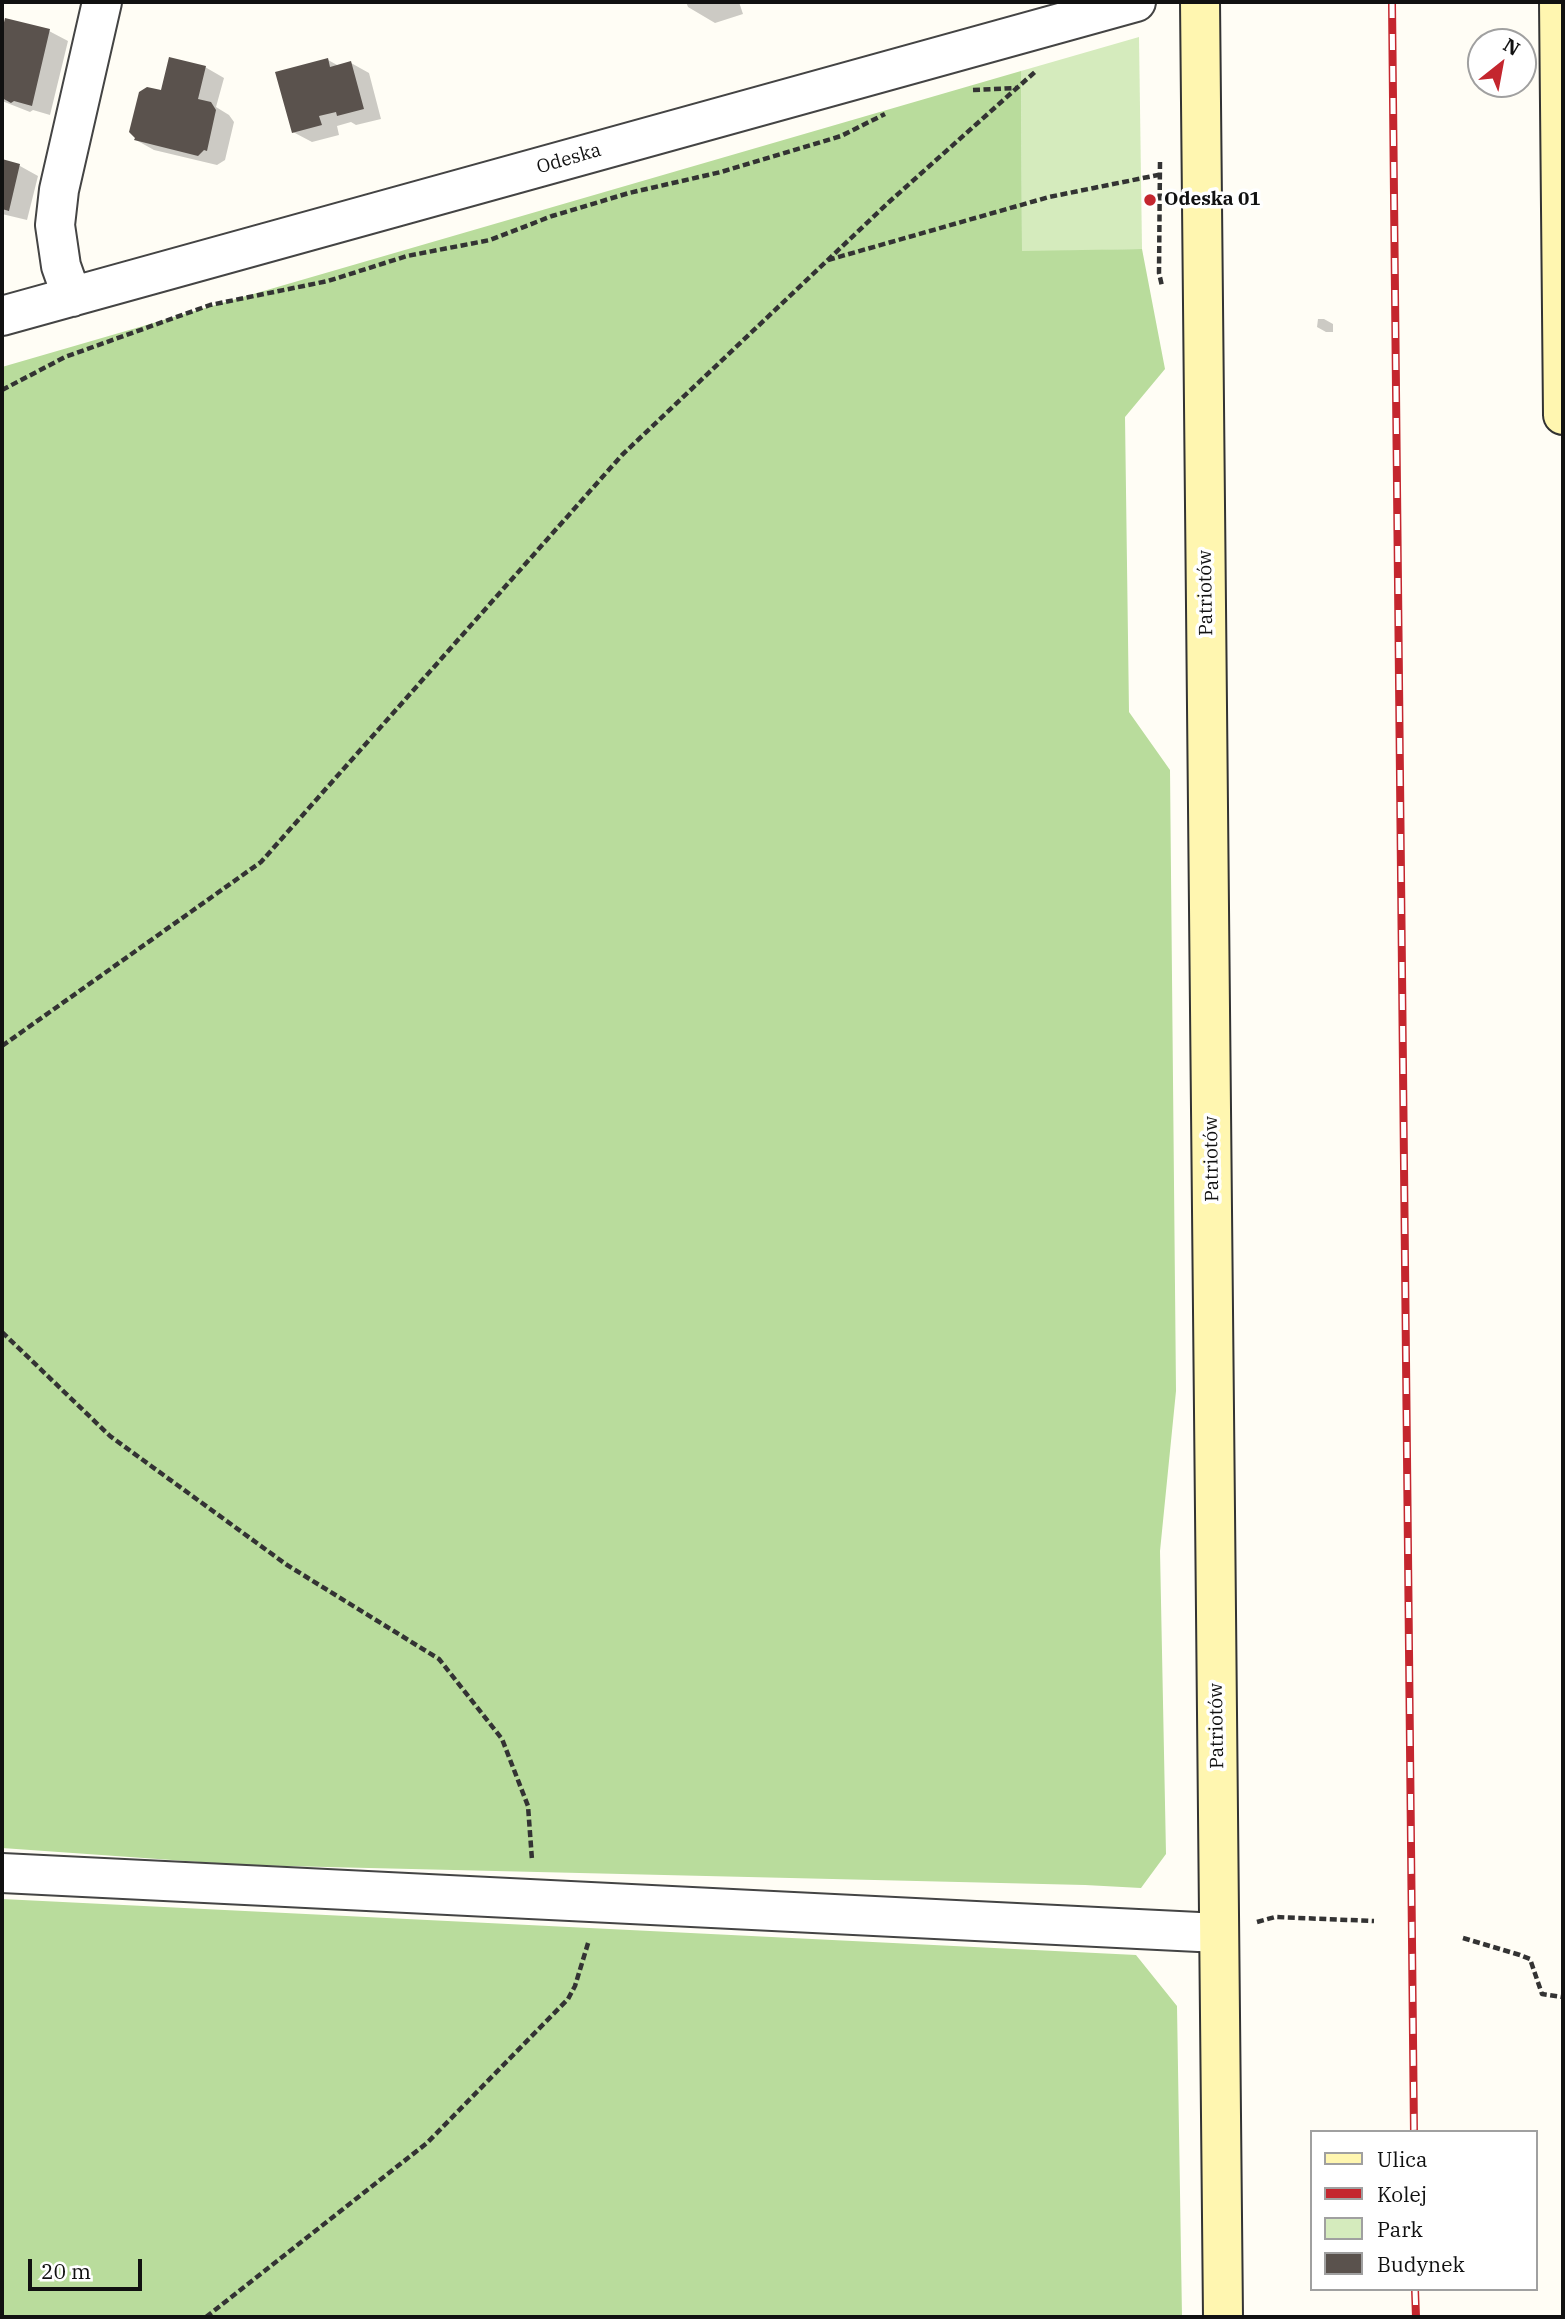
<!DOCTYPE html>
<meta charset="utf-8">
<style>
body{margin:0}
#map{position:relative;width:1565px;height:2319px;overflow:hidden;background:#fffdf5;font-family:"IBM Plex Serif",serif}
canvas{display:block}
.frame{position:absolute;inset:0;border:4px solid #111;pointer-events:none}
.legend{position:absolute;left:1310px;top:2130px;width:228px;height:161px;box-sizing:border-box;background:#fff;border:2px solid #a0a0a0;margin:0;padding:9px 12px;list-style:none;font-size:21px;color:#111}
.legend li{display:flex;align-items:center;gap:14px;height:35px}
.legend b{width:35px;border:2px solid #a0a0a0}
.north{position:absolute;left:1467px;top:28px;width:70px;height:70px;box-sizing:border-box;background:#fff;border:2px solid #a0a0a0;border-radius:50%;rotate:31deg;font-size:19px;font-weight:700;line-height:28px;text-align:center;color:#111}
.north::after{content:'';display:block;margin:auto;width:24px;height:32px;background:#c4262e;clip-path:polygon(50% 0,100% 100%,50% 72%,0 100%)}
.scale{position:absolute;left:28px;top:2259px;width:114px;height:32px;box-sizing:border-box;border:4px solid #111;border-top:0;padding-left:9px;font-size:21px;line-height:24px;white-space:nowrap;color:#111;-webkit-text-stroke:5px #fff;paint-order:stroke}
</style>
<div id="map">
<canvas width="1565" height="2319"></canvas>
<div class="frame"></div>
<ul class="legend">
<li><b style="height:9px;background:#fff6b0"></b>Ulica</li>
<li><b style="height:9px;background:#c4262e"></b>Kolej</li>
<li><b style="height:19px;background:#d5ebbd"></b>Park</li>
<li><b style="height:19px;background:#5a524d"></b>Budynek</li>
</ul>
<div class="north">N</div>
<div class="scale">20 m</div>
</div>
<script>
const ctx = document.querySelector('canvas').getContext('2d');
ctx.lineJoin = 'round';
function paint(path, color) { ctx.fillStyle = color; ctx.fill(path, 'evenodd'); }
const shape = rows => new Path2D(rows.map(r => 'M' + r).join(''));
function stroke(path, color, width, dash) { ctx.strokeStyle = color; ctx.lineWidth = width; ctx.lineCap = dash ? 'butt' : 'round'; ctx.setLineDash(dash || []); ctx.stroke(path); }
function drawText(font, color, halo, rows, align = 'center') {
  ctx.font = font + ' "IBM Plex Serif",serif'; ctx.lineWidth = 7; ctx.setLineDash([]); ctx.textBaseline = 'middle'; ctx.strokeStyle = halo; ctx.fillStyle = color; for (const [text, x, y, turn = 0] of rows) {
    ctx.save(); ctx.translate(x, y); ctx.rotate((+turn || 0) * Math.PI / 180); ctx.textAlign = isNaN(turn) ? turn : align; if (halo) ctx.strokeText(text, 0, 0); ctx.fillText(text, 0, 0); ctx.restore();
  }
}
const green = shape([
 [1139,37,1142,249,1022,252,1021,71]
]);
const forest = shape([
 [1021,71,1022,251,1142,249,1165,369,1125,417,1129,712,1170,770,1176,1391,1160,1551,1166,1854,1141,1888,1085,1885,243,1865,2,1848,2,367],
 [2,1899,1136,1955,1177,2006,1182,2317,2,2317]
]);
const shadow = shape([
 [686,2,739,2,743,14,715,23,688,7],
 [6,20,49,31,68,41,50,115,33,110,30,112,2,101,2,38],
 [328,60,339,66,351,63,369,73,381,119,356,125,351,122,337,126,339,135,312,142,293,132],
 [205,67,224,78,216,107,229,115,234,122,225,160,217,165,154,150,136,140,162,92],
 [2,161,20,166,38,176,27,220,2,214],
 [1318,319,1324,319,1333,324,1333,332,1326,332,1317,327]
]);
const building = shape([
 [5,18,50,29,32,106,14,101,11,103,2,98,2,31],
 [169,57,206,66,198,99,211,102,216,110,207,151,204,150,198,156,134,140,135,138,129,132,139,92,147,87,161,90],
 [328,58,330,67,351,61,364,109,337,116,336,112,319,116,322,125,292,133,275,72],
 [2,159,20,164,9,211,2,209]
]);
const path = shape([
 [973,90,1016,88],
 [1160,162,1159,273,1162,286],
 [828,260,1049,197,1158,175],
 [2,390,65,357,210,305,328,281,407,256,490,240,552,216,629,193,721,172,841,136,885,114],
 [2,1046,261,862,622,455,889,202,1036,71],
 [2,1332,110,1436,287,1565,439,1659,502,1739,528,1806,532,1860],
 [1257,1922,1275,1917,1374,1921],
 [1463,1938,1520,1955,1530,1959,1542,1994,1563,1997],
 [206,2317,427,2143,568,1999,575,1986,589,1940]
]);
const street = shape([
 [72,297,61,266,55,225,59,190,102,2],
 [2,316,1136,2],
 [2,1873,1219,1933]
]);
const secondary = shape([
 [1200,2,1223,2317],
 [1559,2,1563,415]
]);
const rail = shape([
 [1392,2,1414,2132],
 [1415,2289,1416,2317]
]);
const markers = [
 [1150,200,7,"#c4262e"]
];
const streetNames = [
 ["Odeska",569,159,-16],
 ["Patriotów",1206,593,-91],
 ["Patriotów",1212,1159,-91],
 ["Patriotów",1217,1726,-91]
];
const poiNames = [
 ["Odeska 01",1164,200]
];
paint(green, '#d5ebbd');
paint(forest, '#b9dc9c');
paint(shadow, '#0003');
paint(building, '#5a524d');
stroke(street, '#444', 42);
stroke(secondary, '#333', 42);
stroke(path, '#333', 4.5, [7, 3.5]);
stroke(street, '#fff', 38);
stroke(secondary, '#fff6b0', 38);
stroke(rail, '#c4262e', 8);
stroke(rail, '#fff', 5, [16]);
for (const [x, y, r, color] of markers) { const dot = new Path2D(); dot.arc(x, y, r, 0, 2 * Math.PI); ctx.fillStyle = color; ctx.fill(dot); stroke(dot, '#fff', 2.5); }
drawText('19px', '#111', '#fff', streetNames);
drawText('bold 19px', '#111', '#fff', poiNames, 'left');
</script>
